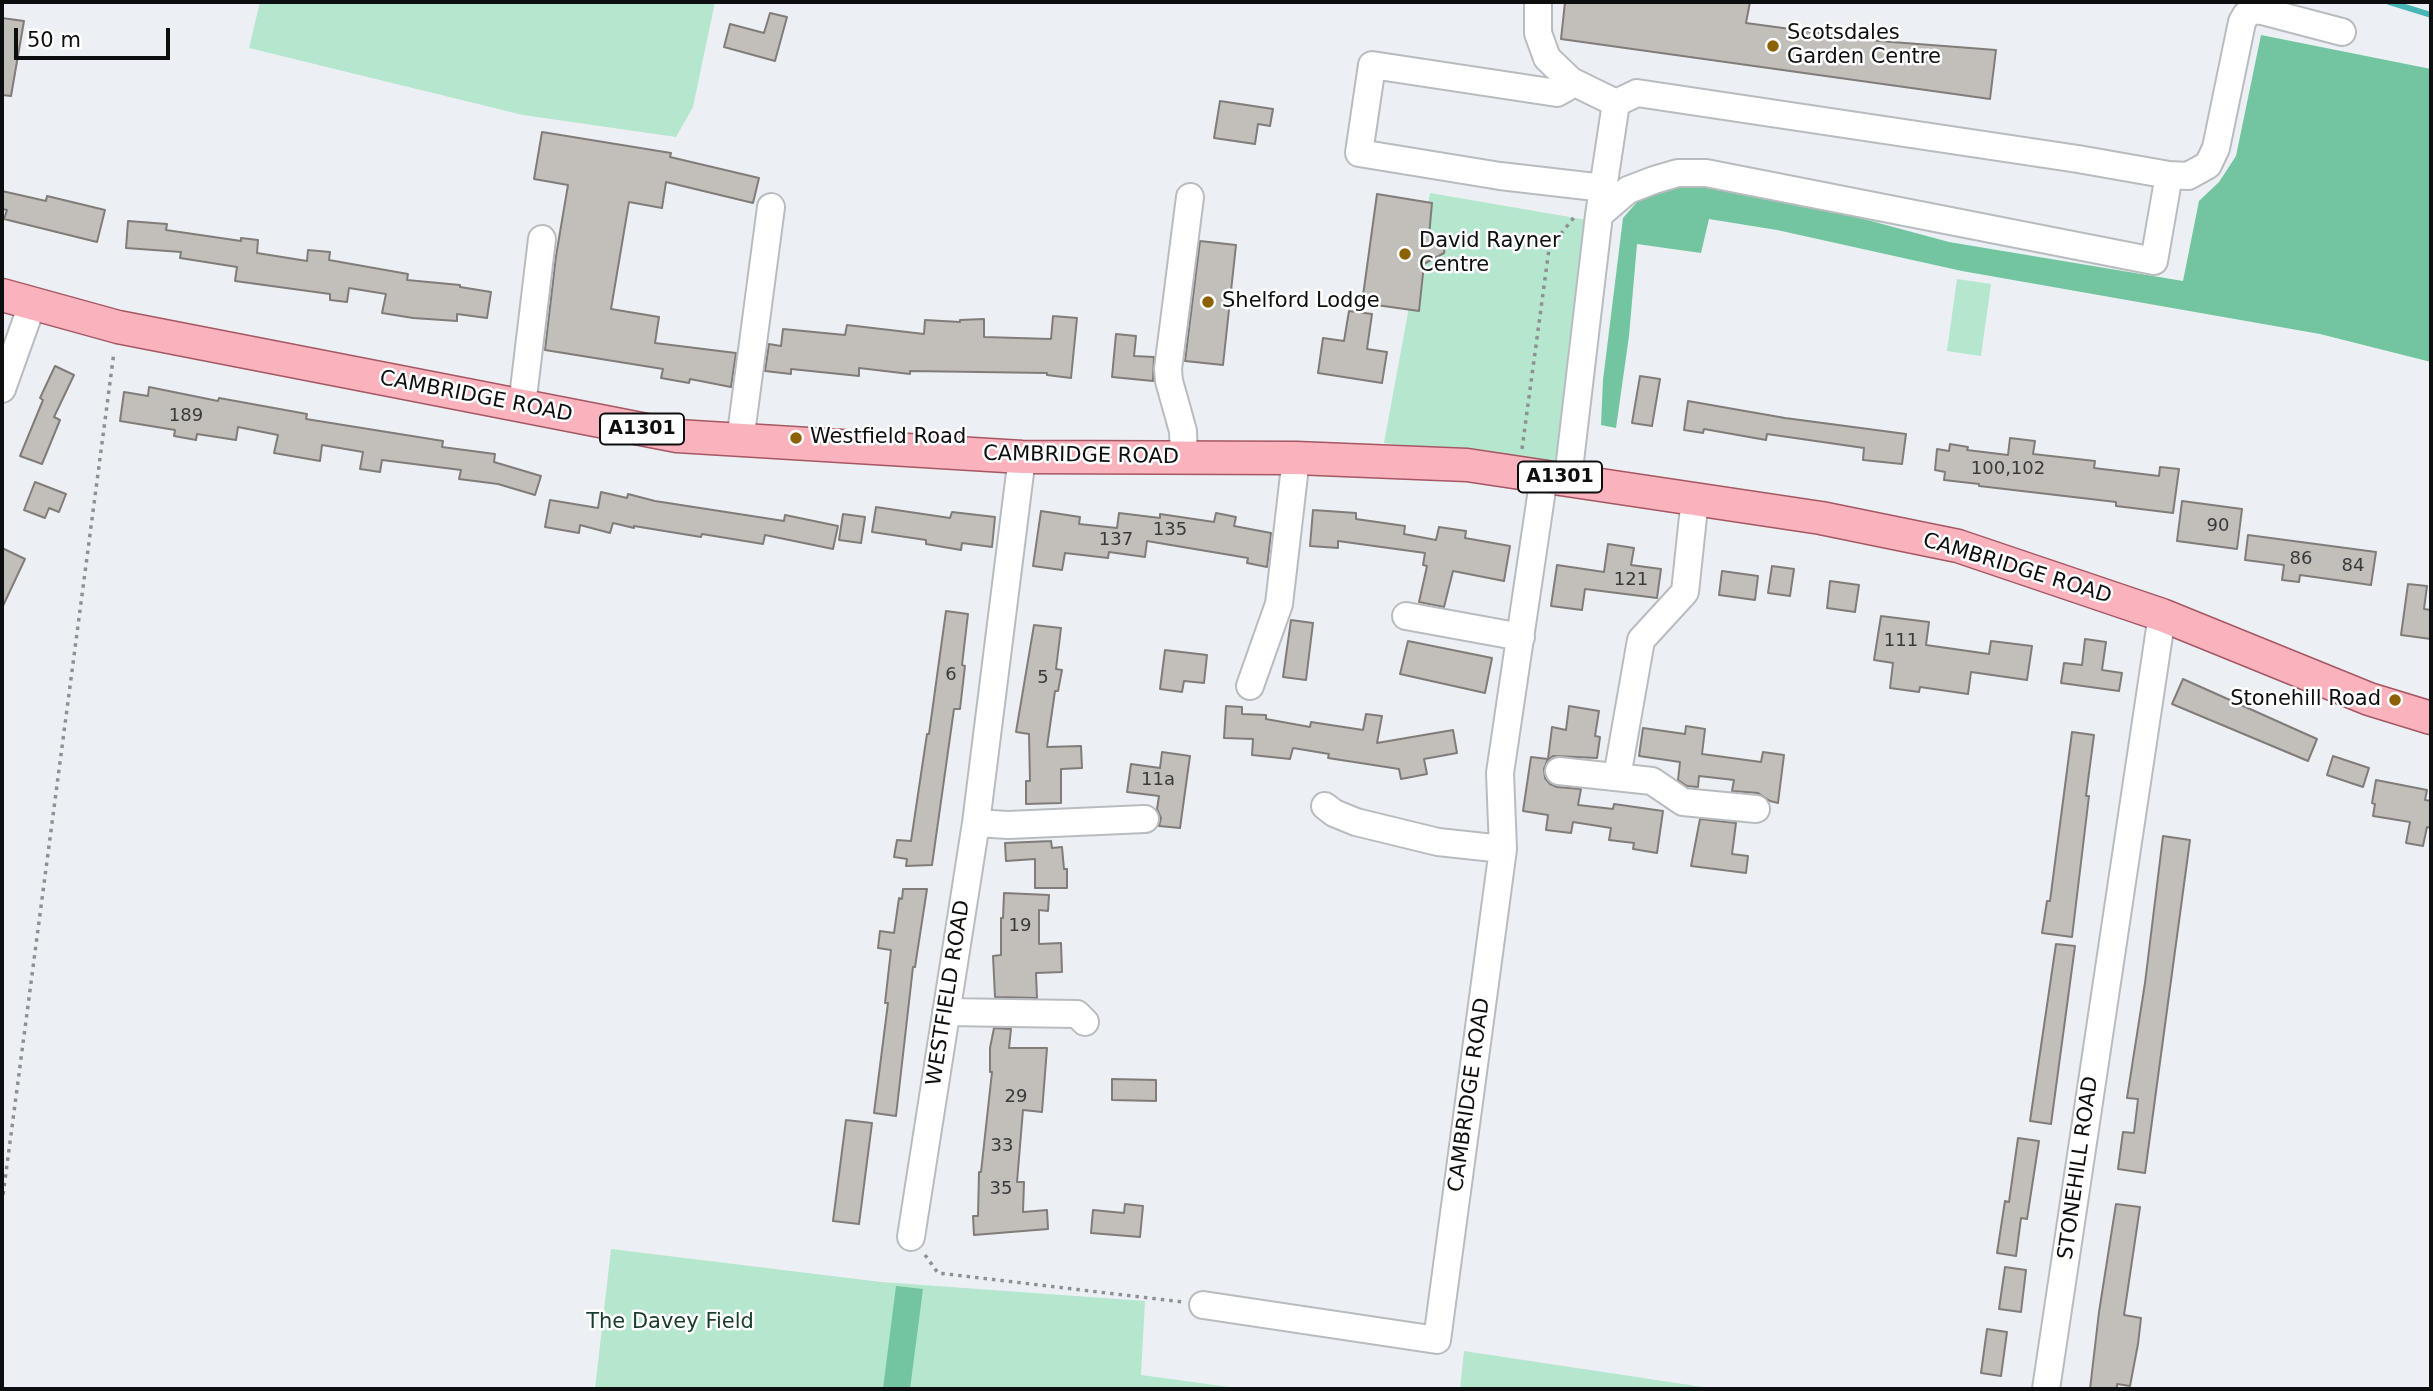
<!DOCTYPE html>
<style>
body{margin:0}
#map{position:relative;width:2433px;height:1391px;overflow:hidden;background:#ecf0f4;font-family:"DejaVu Sans",sans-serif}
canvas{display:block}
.frame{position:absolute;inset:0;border:4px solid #0d0e10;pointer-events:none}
.scale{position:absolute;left:14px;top:28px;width:156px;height:32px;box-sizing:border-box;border:4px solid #0d0e10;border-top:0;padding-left:9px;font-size:21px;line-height:24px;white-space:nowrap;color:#0d0e10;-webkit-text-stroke:5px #fff;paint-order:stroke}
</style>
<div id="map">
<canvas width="2433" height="1391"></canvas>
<div class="frame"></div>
<div class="scale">50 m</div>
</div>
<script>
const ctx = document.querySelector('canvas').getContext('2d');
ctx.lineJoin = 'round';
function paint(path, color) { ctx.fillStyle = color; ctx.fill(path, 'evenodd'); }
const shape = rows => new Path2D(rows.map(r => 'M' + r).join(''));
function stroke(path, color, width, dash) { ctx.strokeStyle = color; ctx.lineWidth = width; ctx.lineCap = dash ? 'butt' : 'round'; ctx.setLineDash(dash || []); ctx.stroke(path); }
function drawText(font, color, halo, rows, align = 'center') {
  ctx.font = font + ' "DejaVu Sans",sans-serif'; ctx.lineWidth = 5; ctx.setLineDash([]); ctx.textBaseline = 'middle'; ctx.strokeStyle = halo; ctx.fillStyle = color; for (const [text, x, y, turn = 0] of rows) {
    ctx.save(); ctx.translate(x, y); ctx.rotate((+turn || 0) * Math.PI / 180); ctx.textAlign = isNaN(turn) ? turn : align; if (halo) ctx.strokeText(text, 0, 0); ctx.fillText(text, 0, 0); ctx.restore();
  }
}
const green = shape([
 [260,2,715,2,693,107,676,137,523,115,249,48],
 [1430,193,1587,220,1555,463,1384,443],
 [1957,279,1991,284,1981,356,1947,351],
 [611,1249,881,1282,1145,1301,1141,1375,1244,1389,595,1389],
 [1464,1351,1716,1389,1460,1389]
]);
const forest = shape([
 [2261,35,2431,69,2431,362,2320,334,1962,271,1777,230,1709,219,1701,253,1637,244,1629,336,1616,428,1601,425,1603,380,1623,218,1645,193,1672,186,1727,187,1782,197,1949,242,2183,281,2199,201,2219,182,2236,156],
 [896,1286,923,1289,910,1389,883,1389]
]);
const stream = shape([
 [2389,2,2431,15]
]);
const building = shape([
 [1565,2,1750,2,1746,23,1879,41,1996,50,1990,99,1561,39,1565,2],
 [770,13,787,17,775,61,724,47,730,24,764,33,770,13],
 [2,18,24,21,11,96,2,95,2,18],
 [1220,101,1273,109,1270,126,1258,124,1255,144,1214,138,1220,101],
 [542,132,671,153,670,157,759,178,753,203,666,182,662,208,629,202,611,309,659,317,655,343,736,353,731,387,690,379,689,383,661,378,663,369,545,350,556,256,568,185,534,179,542,132],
 [2,191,46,201,47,196,105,210,97,242,4,219,7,210,2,209,2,191],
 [1377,194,1432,203,1429,236,1440,238,1445,246,1444,253,1424,264,1419,311,1362,303,1377,194],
 [128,221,167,224,166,230,241,241,241,238,258,240,257,253,307,261,308,250,330,252,329,260,408,274,407,280,460,285,460,287,491,292,487,318,457,314,457,321,413,318,382,313,386,294,349,288,347,302,330,300,330,294,235,281,237,267,180,258,181,252,126,248,128,221],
 [1200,241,1236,245,1223,365,1185,361,1200,241],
 [1349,311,1372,314,1367,349,1387,352,1382,383,1318,373,1323,338,1344,341,1349,311],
 [1053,316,1077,318,1071,378,1047,375,1047,373,910,371,910,374,859,368,859,376,791,369,791,374,765,371,769,344,781,346,783,329,845,335,847,325,924,334,925,320,960,322,960,320,984,319,984,337,1051,339,1053,316],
 [1116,334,1136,336,1134,356,1154,357,1153,381,1112,377,1116,334],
 [55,366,74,375,54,417,60,420,42,464,20,456,43,400,40,398,55,366],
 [1640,376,1660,379,1652,426,1632,423,1640,376],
 [149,387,218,401,219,398,307,414,306,419,443,441,442,447,495,454,494,462,541,476,535,495,498,484,459,479,461,470,382,460,380,472,360,469,363,452,322,445,320,461,274,453,278,435,238,427,236,440,197,434,196,440,174,436,175,430,120,421,124,392,148,396,149,387],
 [1688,401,1785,418,1906,434,1902,464,1863,460,1864,448,1767,434,1766,440,1704,429,1703,433,1684,430,1688,401],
 [2010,438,2035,441,2033,454,2095,461,2094,468,2159,476,2160,467,2179,469,2173,513,2116,506,2116,502,1979,486,1979,484,1944,480,1945,472,1935,470,1937,449,1949,451,1950,444,1968,447,1967,450,2008,455,2010,438],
 [35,482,66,494,59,512,49,508,45,518,24,510,35,482],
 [601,492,627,498,628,494,655,501,784,521,785,515,838,526,833,549,765,535,763,544,702,534,701,537,634,526,634,528,613,523,610,533,580,525,579,533,545,527,550,500,598,508,601,492],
 [2182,501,2242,509,2237,549,2177,541,2182,501],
 [876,507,950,518,952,512,995,517,992,547,962,543,961,550,926,544,926,540,872,532,876,507],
 [1313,510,1356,513,1356,519,1405,526,1404,534,1436,540,1439,527,1466,531,1465,538,1510,546,1504,581,1453,571,1444,607,1419,602,1427,566,1423,565,1425,553,1338,541,1338,548,1310,546,1313,510],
 [1041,511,1080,517,1079,524,1117,528,1119,513,1160,518,1160,514,1214,522,1216,513,1236,517,1234,526,1271,533,1267,567,1247,563,1248,558,1147,541,1145,557,1109,552,1108,558,1065,553,1062,570,1033,566,1041,511],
 [843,514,865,517,861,543,839,540,843,514],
 [2248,535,2376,552,2371,585,2300,575,2299,582,2282,580,2284,565,2245,560,2248,535],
 [1608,544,1634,548,1631,565,1661,569,1657,598,1585,589,1582,610,1551,606,1557,565,1604,572,1608,544],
 [2,548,25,559,2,608,2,548],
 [1772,566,1794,569,1790,596,1768,593,1772,566],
 [1722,571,1758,576,1755,600,1719,595,1722,571],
 [1830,581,1859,585,1855,612,1827,608,1830,581],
 [2408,584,2427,586,2424,609,2431,610,2431,639,2401,635,2408,584],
 [946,611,968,614,962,665,965,666,960,709,954,709,932,865,906,866,907,859,894,857,897,840,911,841,927,734,929,734,946,611],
 [1881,616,1929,622,1926,645,1989,654,1991,641,2032,646,2027,680,1971,672,1968,694,1920,687,1919,692,1890,688,1893,663,1874,660,1881,616],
 [1291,620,1313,623,1306,680,1283,677,1291,620],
 [1034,625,1061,628,1056,669,1062,670,1058,691,1055,691,1047,747,1081,746,1082,768,1061,769,1061,803,1026,804,1026,781,1030,781,1029,734,1016,732,1034,625],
 [2085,639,2106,642,2102,670,2122,673,2119,691,2061,683,2064,663,2082,665,2085,639],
 [1408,641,1492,658,1485,693,1400,674,1408,641],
 [1165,650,1207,655,1204,683,1184,681,1182,692,1160,689,1165,650],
 [2183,679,2317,739,2308,761,2172,704,2183,679],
 [1226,706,1242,707,1242,714,1266,715,1266,719,1310,727,1311,722,1363,730,1366,714,1382,716,1377,743,1453,730,1457,753,1424,759,1427,774,1401,779,1399,769,1328,758,1329,754,1293,748,1290,759,1252,755,1253,739,1224,738,1226,706],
 [1569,706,1599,711,1595,736,1600,737,1597,758,1553,756,1547,761,1544,769,1545,778,1550,784,1557,787,1581,789,1578,805,1613,809,1614,804,1663,811,1657,853,1633,849,1634,843,1609,840,1611,828,1573,822,1571,833,1546,830,1548,815,1523,811,1531,757,1548,759,1552,727,1566,730,1569,706],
 [1686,726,1705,729,1702,754,1761,762,1763,752,1784,755,1778,803,1770,801,1758,793,1732,791,1734,780,1699,776,1698,787,1687,786,1678,780,1680,762,1639,756,1643,728,1685,734,1686,726],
 [2072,732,2094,735,2086,796,2089,796,2072,937,2042,933,2047,901,2050,901,2072,732],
 [1162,752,1190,756,1180,828,1159,826,1161,818,1157,809,1159,796,1127,792,1131,764,1160,768,1162,752],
 [2333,756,2369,768,2363,787,2327,775,2333,756],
 [2376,780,2427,790,2425,800,2431,801,2431,828,2427,827,2423,846,2406,843,2410,822,2373,816,2375,804,2372,803,2376,780],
 [1700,819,1736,823,1732,854,1748,856,1746,873,1691,866,1700,819],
 [2163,836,2190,840,2145,1173,2118,1169,2123,1132,2134,1133,2138,1099,2127,1098,2145,983,2163,836],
 [1051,841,1052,848,1062,847,1064,869,1067,869,1067,888,1035,888,1035,859,1006,861,1005,843,1051,841],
 [903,889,927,889,915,967,913,967,896,1116,874,1113,888,1003,885,1003,891,950,878,948,880,931,894,933,899,898,902,899,903,889],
 [1004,893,1049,895,1048,911,1039,910,1039,944,1061,943,1062,972,1036,973,1037,998,995,997,993,956,1001,955,1001,918,1003,918,1004,893],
 [2056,944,2075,946,2051,1124,2030,1121,2056,944],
 [994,1028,1011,1029,1009,1048,1047,1048,1042,1112,1023,1110,1017,1182,1024,1182,1023,1212,1047,1210,1048,1229,974,1235,973,1216,978,1216,979,1172,981,1172,992,1072,990,1072,990,1048,994,1028],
 [1112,1079,1156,1080,1156,1101,1112,1100,1112,1079],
 [846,1120,872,1123,859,1224,833,1221,846,1120],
 [2018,1138,2039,1141,2027,1219,2021,1218,2016,1256,1997,1253,2005,1201,2009,1202,2018,1138],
 [1125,1204,1143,1206,1140,1237,1091,1233,1093,1210,1124,1213,1125,1204],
 [2116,1204,2140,1207,2124,1315,2141,1318,2138,1344,2130,1386,2117,1384,2117,1389,2090,1389,2099,1312,2116,1204],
 [2005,1267,2026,1270,2021,1312,1999,1309,2005,1267],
 [1987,1329,2007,1332,2001,1376,1981,1373,1987,1329]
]);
const path = shape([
 [1522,449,1549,249,1575,216],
 [2,1203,114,352],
 [925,1255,938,1273,1183,1302]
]);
const minor = shape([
 [1538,2,1538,33,1547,58,1571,81,1616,103],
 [1571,81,1566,88,1557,93,1372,65,1359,153,1500,176,1604,188],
 [2169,175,2188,176,2208,165,2216,148,2242,22,2246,15,2253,10,2262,11,2342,32],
 [1599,215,1628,190,1654,180,1678,173,1706,173,2154,261,2169,175,2078,159,1637,93,1616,103],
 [2,389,32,305],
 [522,406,542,239],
 [740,441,771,207],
 [1184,457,1183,431,1169,381,1168,369,1190,197],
 [1568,478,1599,215,1616,103],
 [1406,616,1521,637],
 [1250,686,1279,604,1296,458],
 [1559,771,1652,781,1683,802,1756,809],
 [1617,777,1641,640,1685,592,1695,498],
 [1325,806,1334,813,1356,822,1438,842,1503,849],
 [976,823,1008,825,1145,819],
 [946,1012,1077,1014,1085,1022],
 [911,1237,976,823,1022,457],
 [1203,1305,1437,1340,1503,849,1500,773,1544,476],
 [2046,1389,2162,615]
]);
const major = shape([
 [2,295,118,327,677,436,1022,457,1296,458,1467,465,1821,518,1958,546,2162,615,2369,699,2431,718]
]);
const markers = [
 [1773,46,7,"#8c6205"],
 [1405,254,7,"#8c6205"],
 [1208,302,7,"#8c6205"],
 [796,438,7,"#8c6205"],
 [2395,700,7,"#8c6205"]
];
const numberNames = [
 ["189",186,416],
 ["100,102",2008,469],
 ["90",2218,526],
 ["135",1170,530],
 ["137",1116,540],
 ["86",2301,559],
 ["84",2353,566],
 ["121",1631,580],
 ["111",1901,641],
 ["6",951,675],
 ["5",1043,678],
 ["11a",1158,780],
 ["19",1020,926],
 ["29",1016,1097],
 ["33",1002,1146],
 ["35",1001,1189]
];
const shields = [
 [642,429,84],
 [1560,477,84]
];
const shieldNames = [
 ["A1301",642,429],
 ["A1301",1560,477]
];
const poiNames = [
 ["Scotsdales",1787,34],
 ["Garden Centre",1787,58],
 ["David Rayner",1419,242],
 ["Centre",1419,266],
 ["Shelford Lodge",1222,302],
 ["Westfield Road",810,438],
 ["Stonehill Road",2381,700,"right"]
];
const streetNames = [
 ["CAMBRIDGE ROAD",476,397,11],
 ["CAMBRIDGE ROAD",1081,456,1],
 ["CAMBRIDGE ROAD",2017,569,17],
 ["WESTFIELD ROAD",949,993,-81],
 ["CAMBRIDGE ROAD",1470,1095,-82],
 ["STONEHILL ROAD",2079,1168,-82]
];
const parkNames = [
 ["The Davey Field",670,1323]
];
paint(green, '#b5e6ce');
paint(forest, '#72c59f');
stroke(stream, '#48b6b7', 6);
paint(building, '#c2beba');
stroke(building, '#817c79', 2);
stroke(minor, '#b8bcc1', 30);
stroke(major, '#a55763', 35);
stroke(path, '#8e9194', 3.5, [3.5, 5]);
stroke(minor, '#fff', 26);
stroke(major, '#fab2bc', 32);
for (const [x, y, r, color] of markers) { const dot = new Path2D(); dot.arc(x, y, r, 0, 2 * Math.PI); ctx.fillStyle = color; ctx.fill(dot); stroke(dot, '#fff', 2.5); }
drawText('18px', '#3a3a3a', null, numberNames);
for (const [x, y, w] of shields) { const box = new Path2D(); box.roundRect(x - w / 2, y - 15.5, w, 31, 5); ctx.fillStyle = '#fff'; ctx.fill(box); stroke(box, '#0d0e10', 2); }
drawText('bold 19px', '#0d0e10', null, shieldNames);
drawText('21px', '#0d0e10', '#fff', poiNames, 'left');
drawText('21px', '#0d0e10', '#fff', streetNames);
drawText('21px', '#173c2c', '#fff', parkNames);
</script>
